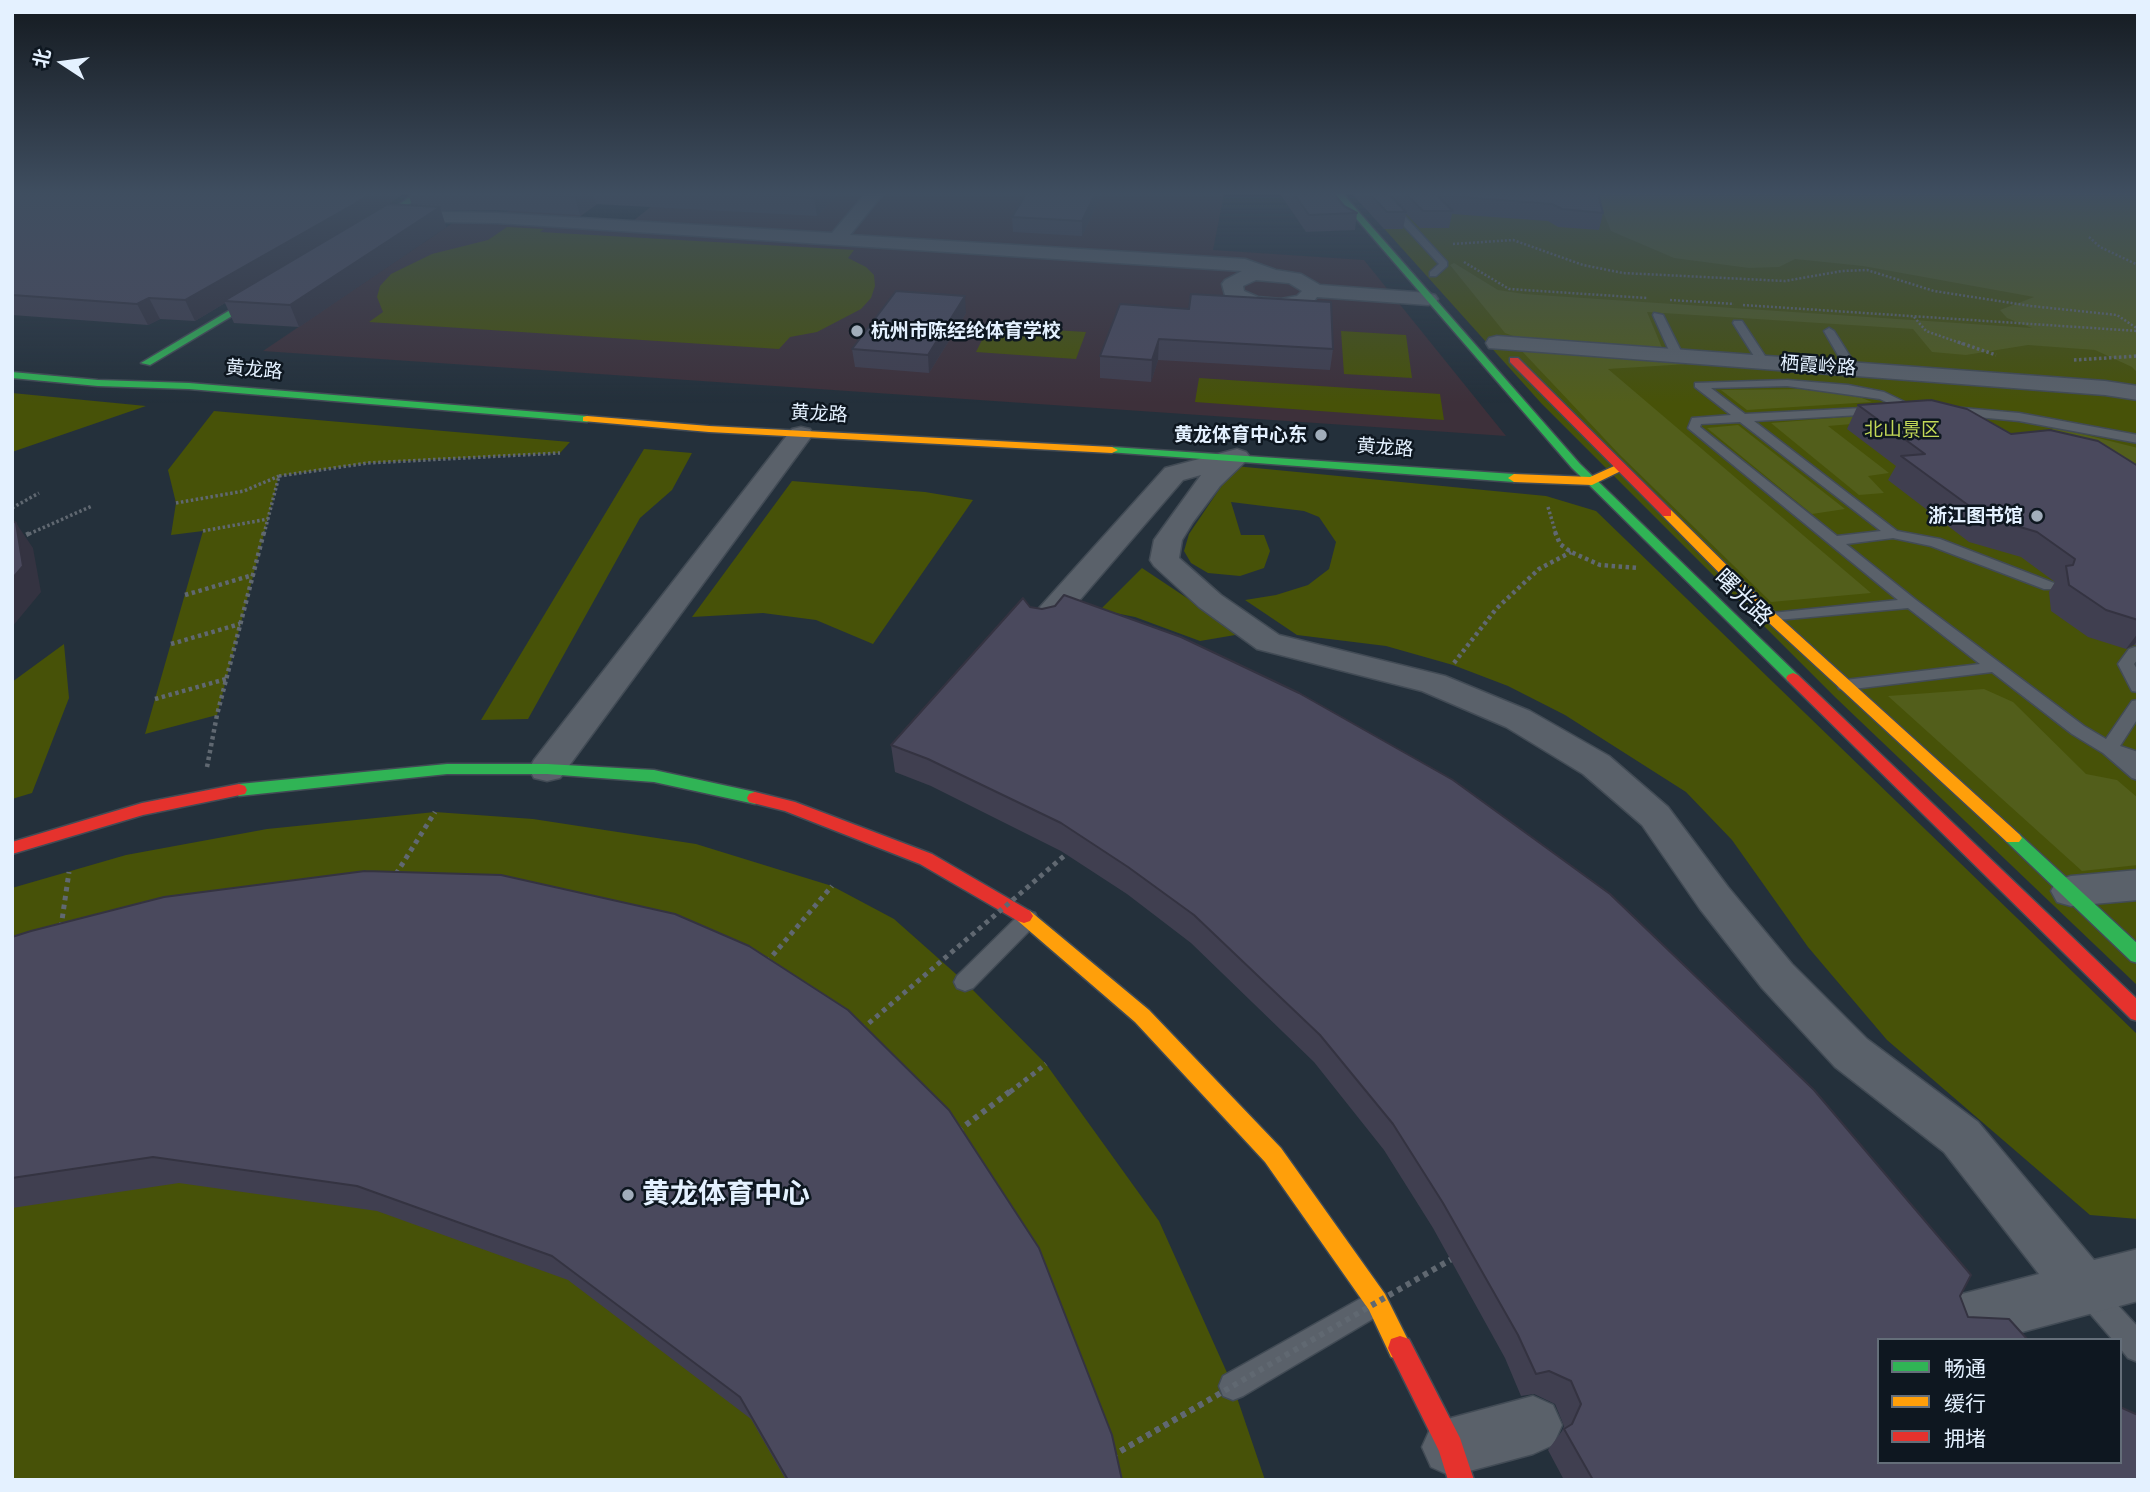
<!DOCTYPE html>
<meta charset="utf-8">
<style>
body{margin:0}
#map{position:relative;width:2150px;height:1492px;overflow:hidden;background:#24303b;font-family:Inter,"Noto Sans SC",sans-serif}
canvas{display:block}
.frame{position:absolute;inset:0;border:14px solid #e4f1ff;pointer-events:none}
.legend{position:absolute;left:1877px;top:1338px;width:245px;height:126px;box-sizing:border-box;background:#0e1720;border:2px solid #646e79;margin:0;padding:9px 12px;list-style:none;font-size:21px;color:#e4f1ff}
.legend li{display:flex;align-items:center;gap:14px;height:35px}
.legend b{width:35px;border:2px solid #646e79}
.north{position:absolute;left:28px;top:28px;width:70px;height:70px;-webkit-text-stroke:5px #0e1720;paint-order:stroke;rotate:283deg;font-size:19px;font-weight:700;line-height:28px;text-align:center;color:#e4f1ff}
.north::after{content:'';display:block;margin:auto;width:24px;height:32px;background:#e4f1ff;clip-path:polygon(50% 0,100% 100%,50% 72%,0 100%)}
</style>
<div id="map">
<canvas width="2150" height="1492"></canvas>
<div class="frame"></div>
<ul class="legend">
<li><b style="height:9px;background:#30b455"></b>畅通</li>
<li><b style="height:9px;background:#ff9f0a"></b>缓行</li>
<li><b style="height:9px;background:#e5322d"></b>拥堵</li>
</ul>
<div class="north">北</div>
</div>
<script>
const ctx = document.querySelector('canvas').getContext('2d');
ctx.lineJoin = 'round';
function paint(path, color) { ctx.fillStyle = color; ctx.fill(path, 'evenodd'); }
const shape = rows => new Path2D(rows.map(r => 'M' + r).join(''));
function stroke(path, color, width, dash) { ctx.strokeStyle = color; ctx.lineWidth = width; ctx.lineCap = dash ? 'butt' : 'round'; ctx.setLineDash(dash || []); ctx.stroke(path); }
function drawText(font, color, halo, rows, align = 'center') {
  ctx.font = font + ' Inter,"Noto Sans SC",sans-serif'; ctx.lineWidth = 5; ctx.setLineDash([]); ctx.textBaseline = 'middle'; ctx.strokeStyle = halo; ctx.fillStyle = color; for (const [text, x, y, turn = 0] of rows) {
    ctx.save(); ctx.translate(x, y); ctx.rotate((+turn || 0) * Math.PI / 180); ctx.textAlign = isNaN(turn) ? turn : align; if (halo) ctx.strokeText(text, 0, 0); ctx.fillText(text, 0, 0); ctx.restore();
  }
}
const education = shape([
 [535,194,1224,194,1213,250,1364,260,1506,436,263,351,457,220,497,218]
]);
const green = shape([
 [1353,194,2138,194,2138,986,1836,698,1541,403],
 [507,227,544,229,540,232,854,250,848,258,866,267,874,275,875,286,871,298,861,309,817,332,790,337,779,349,369,322,383,312,377,297,380,286,391,274,432,254,488,240],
 [989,326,990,326,1086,332,1076,359,976,352],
 [1341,331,1406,335,1412,378,1344,374],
 [1199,378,1440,394,1444,420,1195,402],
 [12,393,146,406,12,452],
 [214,411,570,442,560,453,368,463,279,476,217,715,145,734,203,531,171,535,176,503,168,470],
 [644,449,692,453,672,490,640,518,528,719,481,720],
 [1235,466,1546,496,1596,511,2138,1035,2138,1219,2090,1215,1887,1040,1808,947,1732,840,1686,792,1565,715,1508,686,1453,665,1386,646,1297,635,1245,600,1276,595,1308,585,1329,569,1336,542,1319,517,1304,511,1231,502,1241,535,1264,535,1270,551,1264,568,1240,576,1208,573,1191,563,1184,551,1189,534],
 [792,481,925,492,973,500,873,644,816,620,763,613,692,617],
 [1142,568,1241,634,1200,641,1135,617,1100,610],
 [64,644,69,698,32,793,12,799,12,682],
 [435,812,533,819,696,844,832,886,894,919,965,982,1046,1064,1159,1221,1233,1386,1265,1480,12,1480,12,888,126,855,267,829]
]);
const forest = shape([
 [1495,194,2138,194,2138,373,2132,367,2095,350,2028,345,1966,355,1932,352,1913,329,1647,312,1663,350,1521,339,1505,333,1450,265,1454,263,1498,290,1524,294,2032,328,2007,318,2000,310,2034,297,1863,266,1795,259,1779,267,1749,268,1674,258,1611,231,1603,212],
 [1519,348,1688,364,1608,369,1871,593,1771,602,1619,454],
 [1806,389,1847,392,1872,402,1747,410,1721,390],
 [1895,413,1913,419,1828,426,1889,473,1868,476,1884,493,1859,495,1771,423],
 [1738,425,1845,509,1812,514,1707,428],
 [2054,427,2138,448,2138,490,2035,454],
 [1984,689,2013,702,2086,774,2117,780,2138,798,2138,865,2082,871,1888,696]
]);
const water = shape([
 [611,194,667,194,633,221,578,218]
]);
const pathFar4 = shape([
 [2089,237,2100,247,2138,265],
 [1453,244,1513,240,1583,265,1623,273,1785,281,1842,271,1867,270,1934,291,2031,306,2117,315,2138,329],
 [1464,262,1509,289,1647,298],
 [1670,300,1734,304],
 [1743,305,2138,331],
 [1914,317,1926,331,1963,344]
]);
const pathFar3 = shape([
 [1958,342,1996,355],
 [2074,360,2138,356],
 [176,503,244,491,279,476],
 [1548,507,1556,534],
 [12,508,39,493],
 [203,531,268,519],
 [29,534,92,506],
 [264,534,279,476,368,463,560,453]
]);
const pathFar2 = shape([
 [1555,532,1560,544,1571,552,1600,565,1639,568],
 [20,538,32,532],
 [185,595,253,575],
 [171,644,240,624],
 [1454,663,1496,609,1539,569,1571,552],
 [155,699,226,679],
 [207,767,217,715,264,532]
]);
const pathFar1 = shape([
 [396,874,435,812],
 [61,927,69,872],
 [767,962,832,886],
 [1010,1092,1046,1064]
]);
const path = shape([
 [958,1131,1012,1090],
 [1112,1456,1207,1401]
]);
const lane = shape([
 [1363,194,1386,196,1447,262,1447,266,1436,276,1430,276,1430,272,1439,264,1380,200,1363,194],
 [1654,313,1663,315,1683,355,1681,357,1671,355,1653,315,1654,313],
 [1734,321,1742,321,1769,362,1767,364,1759,364,1733,323,1734,321],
 [1829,328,1834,331,1858,369,1856,371,1846,369,1824,331,1829,328],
 [1787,380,1848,385,1884,392,1913,406,1913,412,1909,413,1880,399,1787,386,1711,388,1745,414,1882,407,1884,410,1878,414,1754,421,1897,531,1940,539,2054,583,2056,586,2054,589,2044,589,1931,546,1893,538,1846,544,1916,600,2084,726,2106,739,2132,701,2138,700,2138,718,2120,746,2138,752,2138,780,2132,778,2103,753,2072,734,1992,672,1845,690,1839,689,1837,685,1845,680,1980,664,1908,608,1767,621,1764,618,1772,613,1898,600,1688,428,1692,418,1731,415,1695,387,1695,383,1787,380],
 [1740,422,1881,531,1837,536,1700,427,1701,424,1740,422],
 [1951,407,2019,413,2138,435,2138,443,2019,421,1947,414,1947,408,1951,407],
 [2135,647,2138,648,2138,659,2134,664,2138,671,2138,692,2132,691,2118,664,2129,649,2135,647],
 [1028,911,1035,913,1038,919,1035,925,973,988,965,991,957,988,954,982,957,976,1021,913,1028,911],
 [2089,1280,2098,1284,2138,1327,2138,1362,2128,1358,2120,1348,2120,1340,2113,1340,2080,1302,2076,1293,2080,1284,2089,1280],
 [1372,1292,1381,1296,1385,1305,1381,1314,1243,1396,1233,1400,1223,1396,1219,1386,1223,1376,1372,1292]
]);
const street = shape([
 [865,194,883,194,850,235,1245,259,1276,270,1301,274,1320,285,1428,293,1435,295,1438,299,1435,303,1428,305,1317,297,1311,305,1304,307,1281,311,1254,309,1228,299,1225,295,1222,284,1225,280,1242,271,497,223,398,221,389,216,398,211,497,213,832,233,865,194],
 [1256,280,1289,283,1302,291,1297,296,1281,299,1258,297,1244,291,1243,286,1256,280],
 [1497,336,2105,381,2138,386,2138,400,2105,395,1489,348,1486,343,1489,338,1497,336],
 [801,427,810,429,813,434,560,778,547,781,534,778,529,769,534,760,792,429,801,427],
 [1237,449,1246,452,1250,457,1220,486,1193,522,1182,540,1179,558,1221,595,1279,635,1445,676,1530,711,1609,756,1668,807,1728,887,1792,964,1867,1039,1978,1122,2094,1260,2138,1249,2138,1301,1992,1340,1943,1340,1935,1321,1943,1302,1962,1294,2039,1274,1944,1152,1835,1067,1762,988,1700,909,1642,825,1583,774,1506,727,1422,691,1257,649,1199,607,1154,566,1150,560,1154,540,1201,475,1183,480,1053,631,1042,633,1031,631,1026,624,1031,617,1165,468,1237,449],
 [2138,870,2138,900,2071,906,2057,902,2051,891,2057,880,2071,876,2138,870],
 [1533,1396,1553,1405,1562,1425,1553,1445,1533,1454,1451,1476,1431,1467,1422,1447,1431,1427,1451,1418,1533,1396]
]);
const fast = shape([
 [414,194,423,194,365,237,359,237,359,233,414,194],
 [1335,194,1343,194,1580,464,1798,675,1800,678,1798,681,1788,681,1572,468,1335,194],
 [274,284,277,285,277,289,150,365,141,363,274,284],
 [12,372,98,380,189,383,587,416,592,419,587,422,189,389,98,386,12,378,12,372],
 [1112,447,1514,474,1520,478,1514,482,1108,452,1106,450,1112,447],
 [447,764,547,764,654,770,755,792,763,798,755,804,654,782,547,774,447,774,239,796,231,790,239,784,447,764],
 [2013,832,2019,834,2138,944,2138,963,2131,961,2007,842,2004,838,2007,834,2013,832]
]);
const slow = shape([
 [587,416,709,426,1112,447,1118,450,1112,453,709,432,583,421,583,417,587,416],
 [1621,463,1627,467,1625,469,1592,485,1514,482,1508,478,1514,474,1590,477,1621,463],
 [1667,509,1671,510,1777,615,2019,834,2022,838,2019,842,2007,842,1767,621,1663,516,1661,513,1667,509],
 [1024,909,1030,911,1149,1010,1281,1148,1385,1294,1412,1348,1409,1357,1400,1360,1391,1357,1369,1310,1265,1162,1135,1022,1018,921,1015,916,1018,911,1024,909]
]);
const jam = shape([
 [1510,358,1518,358,1671,510,1671,516,1663,516,1510,362,1510,358],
 [1793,673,1798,675,2138,1000,2138,1021,2131,1019,1788,681,1786,678,1788,675,1793,673],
 [239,784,245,786,247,790,245,794,143,815,12,854,12,842,142,803,239,784],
 [755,792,795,802,932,854,1030,911,1033,916,1030,921,1024,923,1018,921,920,864,785,811,749,802,747,798,749,794,755,792],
 [1400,1336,1409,1339,1460,1438,1474,1480,1448,1480,1439,1451,1388,1348,1391,1339,1400,1336]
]);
const pathBridgeFar1 = shape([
 [862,1029,1071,850]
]);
const pathBridge = shape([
 [1112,1456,1455,1257]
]);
const wall = shape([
 [12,194,403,194,389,204,412,205,408,194,839,194,817,216,596,204,580,215,497,210,441,211,446,227,299,327,234,323,225,303,195,321,160,319,148,325,12,315],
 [1102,194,1082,236,1013,232,1012,217],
 [1280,194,1334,194,1344,206,1357,213,1355,230,1306,232],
 [1352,194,1598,194,1603,213,1599,230,1558,227,1548,221,1452,214,1449,228,1420,228,1406,214,1403,229,1384,229],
 [1120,304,1333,349,1330,370,1158,360,1151,382,1100,378,1100,356],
 [966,313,929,373,855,367,852,349],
 [1858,405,2011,434,2138,466,2138,645,2134,645,2126,649,2088,637,2051,611,2049,592,2055,582,2021,557,1969,542,1888,480,1896,466,1847,429],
 [1030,607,1960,1296,1968,1317,2138,1480,1564,1480,1548,1450,1562,1431,1564,1426,1555,1404,1534,1394,1521,1396,1505,1358,1433,1228,1384,1150,1314,1062,1191,943,1127,894,1061,851,931,786,895,772,891,745],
 [12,937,1122,1480,786,1480,751,1419,568,1280,377,1211,179,1183,12,1208]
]);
const shadedWall = shape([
 [370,194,403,194,364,222,224,301,225,303,195,321,185,300],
 [579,194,593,194,596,204,580,215,575,197],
 [818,194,839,194,817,216,814,198],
 [1095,194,1102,194,1082,236,1082,221],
 [440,207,446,227,299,327,290,305],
 [965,296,966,313,929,373,928,355],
 [149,298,160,319,148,325,137,304],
 [1159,339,1158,360,1151,382,1152,360],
 [16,523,33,548,41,592,12,627,12,579],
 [2138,633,2138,640,2134,645,2126,649]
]);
const building = shape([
 [12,194,370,194,356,203,185,300,149,298,137,304,12,295,12,194],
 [525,194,579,194,575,197,525,194],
 [743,194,818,194,814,198,743,194],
 [1026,194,1095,194,1082,221,1012,217,1026,194],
 [1294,194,1334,194,1344,206,1357,213,1309,215,1294,194],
 [1370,194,1389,194,1406,212,1387,212,1370,194],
 [1406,194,1598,194,1603,213,1562,209,1552,204,1437,195,1453,211,1423,211,1406,194],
 [388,204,440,207,290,305,224,301,388,204],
 [896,291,965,296,928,355,852,349,896,291],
 [1191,294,1331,302,1333,349,1159,339,1152,360,1100,356,1120,304,1189,309,1191,294],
 [1931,400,1967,409,2011,434,2050,430,2098,441,2138,466,2138,620,2106,610,2069,585,2066,566,2073,565,2075,559,2037,532,1983,516,1901,456,1925,454,1858,405,1931,400],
 [12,520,16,523,23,566,12,579,12,520],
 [1064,595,1181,637,1299,693,1453,780,1610,894,1814,1090,1971,1275,1960,1296,1968,1317,2009,1319,2028,1340,1879,1340,1879,1462,2120,1462,2120,1407,2138,1415,2138,1480,1593,1480,1564,1429,1572,1424,1581,1404,1571,1381,1549,1371,1536,1374,1518,1335,1443,1203,1393,1124,1320,1035,1194,915,1128,867,1061,823,928,759,891,745,1023,598,1030,607,1042,609,1055,606,1064,595],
 [365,871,501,875,675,914,749,946,848,1010,949,1110,1039,1248,1112,1435,1122,1480,788,1480,740,1397,552,1256,357,1186,153,1157,12,1178,12,937,31,931,164,897,365,871]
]);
const markers = [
 [857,331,7,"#a1adba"],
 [1321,435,7,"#a1adba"],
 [2037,516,7,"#a1adba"],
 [628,1195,7,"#a1adba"]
];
const farPoinames = [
 ["杭州市陈经纶体育学校",871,331,"left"],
 ["黄龙体育中心东",1307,435],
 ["浙江图书馆",2023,516]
];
const farStreetnames = [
 ["栖霞岭路",1818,366,4],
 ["黄龙路",254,370,5],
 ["黄龙路",819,414,3],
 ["黄龙路",1385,448,4]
];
const farParknames = [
 ["北山景区",1902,430]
];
const streetNames = [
 ["曙光路",1743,598,44]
];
const nearPoinames = [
 ["黄龙体育中心",642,1195]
];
paint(education, '#3d303a');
paint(green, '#475208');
paint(forest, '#525e1b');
paint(water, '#0c1b22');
stroke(lane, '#424b55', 3);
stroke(street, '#424b55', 3);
stroke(fast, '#424b55', 3);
stroke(slow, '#424b55', 3);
stroke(jam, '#424b55', 3);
stroke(pathFar4, '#606871', 2.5, [2, 2]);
stroke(pathFar3, '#606871', 3.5, [2.5, 2.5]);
stroke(pathFar2, '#606871', 4.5, [3.5, 3.5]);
stroke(pathFar1, '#606871', 5, [4.5, 4.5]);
stroke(path, '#606871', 6, [5, 5]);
paint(lane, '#5a616a');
paint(street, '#5a616a');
paint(fast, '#30b455');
paint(slow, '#ff9f0a');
paint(jam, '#e5322d');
stroke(pathBridgeFar1, '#606871', 5, [4.5, 4.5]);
stroke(pathBridge, '#606871', 6, [5, 5]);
paint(wall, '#403f50');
paint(shadedWall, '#343341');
paint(building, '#4a495d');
stroke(building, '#343341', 2);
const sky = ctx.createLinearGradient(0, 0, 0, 403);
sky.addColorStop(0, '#141a20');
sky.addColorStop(0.48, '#3f4e60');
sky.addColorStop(1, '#3f4e6000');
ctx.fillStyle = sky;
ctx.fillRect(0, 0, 2150, 403);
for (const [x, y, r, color] of markers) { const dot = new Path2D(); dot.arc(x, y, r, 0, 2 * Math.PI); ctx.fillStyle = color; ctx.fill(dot); stroke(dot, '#0e1720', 2.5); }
drawText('bold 19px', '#e4f1ff', '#0e1720', farPoinames, 'right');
drawText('19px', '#e4f1ff', '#0e1720', farStreetnames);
drawText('19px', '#c3d957', '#0e1720', farParknames);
drawText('23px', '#e4f1ff', '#0e1720', streetNames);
drawText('bold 28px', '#e4f1ff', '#0e1720', nearPoinames, 'left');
</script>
